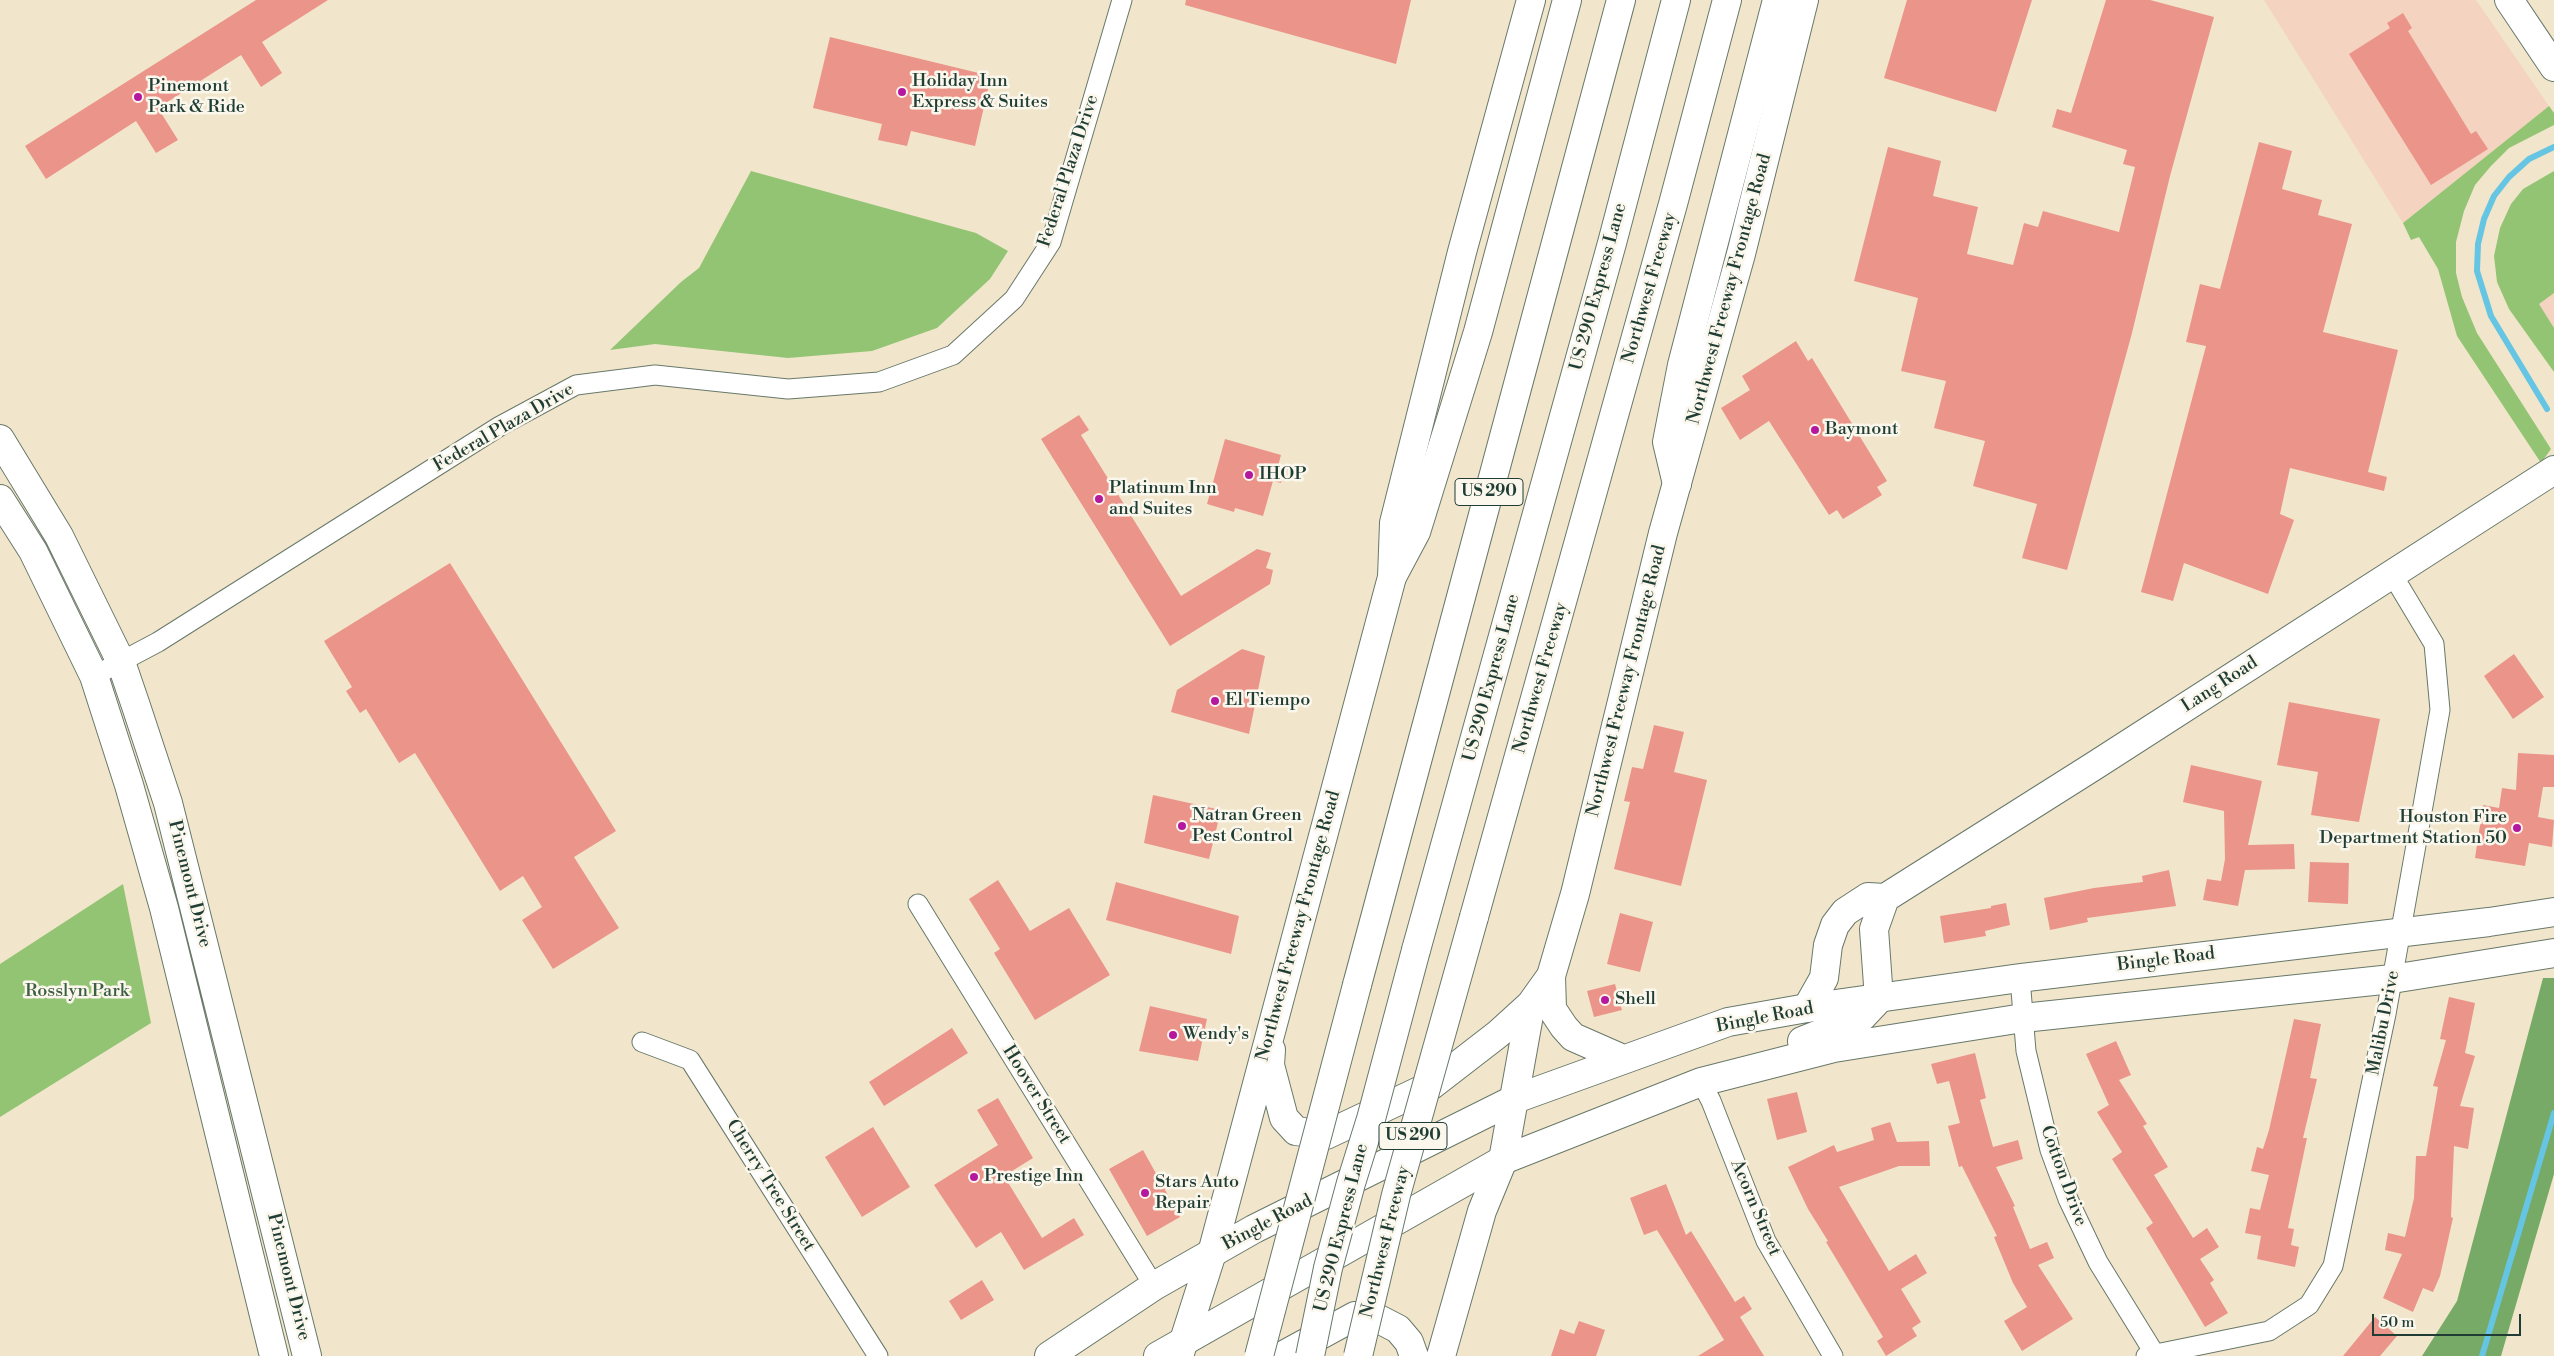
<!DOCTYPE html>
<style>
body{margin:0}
#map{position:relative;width:2554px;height:1356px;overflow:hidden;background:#f1e6cb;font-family:"Libre Bodoni",serif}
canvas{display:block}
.scale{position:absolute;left:2372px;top:1314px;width:149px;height:22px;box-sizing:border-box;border:2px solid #1f3d34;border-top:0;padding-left:6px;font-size:15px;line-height:18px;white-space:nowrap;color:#1f3d34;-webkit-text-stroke:4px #fbf7ec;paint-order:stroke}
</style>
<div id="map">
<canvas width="2554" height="1356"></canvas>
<div class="scale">50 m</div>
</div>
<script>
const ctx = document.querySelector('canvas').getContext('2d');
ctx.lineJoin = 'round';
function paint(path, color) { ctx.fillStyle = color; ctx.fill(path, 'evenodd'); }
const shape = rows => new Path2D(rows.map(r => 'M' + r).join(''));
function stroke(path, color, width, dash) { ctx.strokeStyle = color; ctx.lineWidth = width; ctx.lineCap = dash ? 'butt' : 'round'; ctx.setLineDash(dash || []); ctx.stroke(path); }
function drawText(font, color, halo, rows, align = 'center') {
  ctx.font = font + ' "Libre Bodoni",serif'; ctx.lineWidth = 5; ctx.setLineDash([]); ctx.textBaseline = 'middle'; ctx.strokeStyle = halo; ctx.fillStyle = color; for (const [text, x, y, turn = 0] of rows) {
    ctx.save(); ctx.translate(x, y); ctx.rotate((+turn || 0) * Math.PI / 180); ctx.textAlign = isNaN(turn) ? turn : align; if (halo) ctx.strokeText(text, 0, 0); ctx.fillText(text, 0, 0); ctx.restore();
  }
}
const built = shape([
 [2264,0,2476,0,2549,106,2403,223],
 [2554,293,2554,328,2538,303]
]);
const green = shape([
 [2549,106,2554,113,2554,125,2509,148,2491,166,2475,185,2464,211,2456,242,2456,273,2462,297,2477,333,2551,449,2541,463,2457,336,2438,269,2419,237,2411,240,2403,223],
 [751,171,976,233,1008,251,990,279,937,328,872,351,788,358,655,344,610,350,681,282,699,268],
 [2554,171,2554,293,2539,304,2554,328,2554,372,2509,309,2497,282,2494,256,2500,228,2511,204,2523,189],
 [123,884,151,1023,0,1117,0,964]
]);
const forest = shape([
 [2543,978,2554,978,2554,1174,2501,1356,2422,1356,2457,1301]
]);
const stream = shape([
 [2547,409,2491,316,2477,271,2478,244,2484,219,2494,196,2509,177,2529,159,2554,147],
 [2482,1356,2554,1113]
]);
const building = shape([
 [256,0,328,0,262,42,282,73,261,87,241,55,158,108,178,140,156,153,136,121,46,179,25,146],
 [1186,0,1411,0,1396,64,1185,5],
 [1907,0,2032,0,1996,112,1884,78],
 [2106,0,2150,0,2214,17,2170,176,2132,333,2067,570,2022,558,2037,504,1973,486,1985,441,1934,428,1946,381,1901,371,1918,298,1854,281,1888,147,1941,161,1933,196,1978,207,1967,254,2013,265,2024,223,2038,227,2043,211,2119,232,2135,167,2123,164,2127,150,2052,127,2057,109,2071,113],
 [2403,13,2412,28,2408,31,2471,134,2476,131,2488,149,2431,185,2349,54,2390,28,2387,23],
 [830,37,991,76,975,146,911,131,907,146,878,140,882,124,813,108],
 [2259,142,2292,151,2282,189,2322,200,2318,215,2352,224,2323,332,2398,350,2368,472,2387,477,2384,491,2290,468,2280,514,2294,520,2268,594,2184,563,2173,601,2141,592,2206,346,2186,342,2200,284,2220,289],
 [1796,341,1808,361,1812,358,1887,481,1877,487,1882,495,1843,519,1837,510,1829,515,1769,421,1740,440,1721,408,1750,390,1742,376],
 [1079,415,1089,430,1081,435,1181,596,1257,549,1271,553,1266,568,1273,570,1270,584,1170,646,1041,439],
 [1225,439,1281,455,1278,466,1285,468,1281,483,1273,481,1263,516,1235,508,1234,512,1207,504],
 [450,563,616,831,574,857,619,928,553,969,522,920,542,907,523,876,500,891,415,753,399,763,366,709,360,713,346,691,352,687,324,641],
 [1242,649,1265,656,1249,734,1171,712,1177,690],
 [2514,654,2544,697,2513,719,2484,676],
 [2289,702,2380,719,2359,822,2311,815,2318,772,2277,765],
 [1654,725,1684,732,1674,772,1707,780,1681,886,1614,869,1630,802,1624,801,1632,767,1643,769],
 [2518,753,2554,755,2554,787,2543,787,2538,817,2554,820,2552,847,2529,843,2525,866,2475,858,2483,805,2499,808,2502,788,2516,790],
 [2191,765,2262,781,2248,845,2294,844,2295,869,2245,870,2238,906,2203,900,2207,879,2221,881,2225,859,2224,811,2183,802],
 [1153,795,1221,810,1209,859,1144,843],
 [2310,862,2349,863,2348,904,2308,902],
 [2169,870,2176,906,2087,918,2088,922,2050,930,2044,898,2094,888,2143,882,2142,876],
 [998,880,1030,931,1069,908,1110,975,1035,1020,994,953,1000,949,969,899],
 [1116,882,1239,916,1231,954,1106,920],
 [2006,903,2010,925,1985,931,1986,936,1944,943,1940,916,1991,908,1991,906],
 [1620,913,1653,922,1640,972,1607,964],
 [1615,984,1622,1010,1594,1017,1587,991],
 [2449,997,2475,1003,2465,1053,2475,1056,2460,1106,2474,1108,2468,1149,2454,1146,2451,1217,2453,1218,2440,1276,2433,1292,2423,1288,2413,1312,2383,1298,2402,1254,2385,1250,2388,1233,2405,1237,2414,1198,2416,1156,2426,1156,2438,1087,2433,1086,2446,1040,2440,1039],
 [1150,1006,1207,1019,1198,1061,1139,1051],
 [2294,1019,2321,1024,2310,1078,2317,1079,2303,1138,2307,1138,2288,1228,2294,1229,2291,1245,2299,1247,2295,1267,2257,1259,2261,1236,2245,1233,2250,1208,2260,1210,2269,1175,2251,1171,2257,1147,2263,1149,2269,1130],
 [952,1028,968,1053,884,1106,869,1082],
 [2116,1041,2131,1075,2119,1080,2147,1124,2143,1126,2168,1167,2154,1175,2193,1238,2207,1228,2219,1247,2200,1259,2214,1280,2210,1283,2228,1313,2205,1327,2146,1228,2153,1223,2112,1159,2122,1152,2097,1112,2109,1105,2086,1054],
 [1975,1053,1986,1098,1980,1100,1993,1147,2018,1140,2023,1159,1996,1167,2015,1206,2013,1207,2030,1249,2047,1242,2054,1258,2038,1265,2073,1319,2022,1351,2004,1321,2027,1307,2013,1283,1994,1237,1997,1236,1962,1166,1959,1167,1948,1126,1960,1123,1949,1081,1937,1084,1931,1064],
 [1797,1092,1807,1132,1777,1140,1767,1099],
 [998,1098,1033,1158,1004,1176,1042,1238,1074,1218,1084,1235,1024,1270,1001,1232,976,1248,934,1185,998,1145,977,1110],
 [1890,1122,1897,1142,1929,1141,1930,1166,1899,1166,1839,1187,1889,1271,1916,1254,1927,1273,1901,1289,1921,1322,1912,1328,1917,1336,1886,1356,1877,1341,1883,1337,1826,1242,1828,1241,1808,1209,1788,1167,1834,1145,1837,1152,1874,1140,1871,1128],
 [873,1127,910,1187,862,1217,825,1157],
 [1143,1150,1180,1217,1147,1236,1109,1169],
 [1666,1184,1686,1235,1691,1231,1735,1302,1744,1296,1752,1309,1740,1317,1764,1356,1698,1356,1724,1340,1657,1230,1644,1235,1630,1198],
 [982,1280,994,1300,961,1320,949,1301],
 [2375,1317,2397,1336,2380,1356,2343,1356],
 [1579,1321,1605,1330,1596,1356,1551,1356,1560,1329,1574,1334]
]);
const street = shape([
 [94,676,158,642,500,426,576,385,655,375,788,389,879,382,953,355,1014,299,1051,242,1122,0],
 [918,904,1154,1286],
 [2020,978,2026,1051,2050,1150,2068,1199,2098,1262,2156,1356],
 [642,1042,690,1060,878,1356],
 [1701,1082,1711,1101,1766,1241,1833,1356],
 [2146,1356,2269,1331,2309,1305,2333,1266,2386,1014,2440,710,2434,644,2392,574]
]);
const secondary = shape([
 [0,439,59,536,121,662,136,706,168,803,307,1356],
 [0,499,33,551,94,676,129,785,164,908,274,1356],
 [1879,999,1874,929,1885,898,2094,766,2554,470],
 [1807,1008,1824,978,1828,945,1835,925,1845,912,1868,897,1885,898],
 [1271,1050,1270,1065,1284,1118,1296,1131,1326,1135,1432,1085,1498,1034,1531,1004],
 [1179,1356,1212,1253,1392,577,1394,523,1462,252,1531,0],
 [1282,1356,1355,1316,1371,1315,1398,1329,1409,1342,1414,1356],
 [1441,1356,1482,1211,1503,1160,1531,1004,1551,976,1575,894,1663,533,1741,254,1804,0]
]);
const primary = shape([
 [2509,0,2554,67],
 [1551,976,1552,1009,1564,1027,1573,1037,1623,1059],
 [1802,1041,1862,1017,1879,999],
 [1049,1356,1154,1286,1254,1229,1515,1099,1728,1022,1807,1008,2020,978,2489,922,2554,912],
 [1158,1356,1503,1160,1701,1082,1834,1048,2023,1018,2392,979,2554,953]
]);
const highway = shape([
 [1677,484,1667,442,1682,365,1777,0],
 [1392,577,1416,532,1478,332,1567,0],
 [1474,917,1673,204,1727,0],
 [1416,950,1612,243,1676,0],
 [1357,985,1621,0]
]);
const highwayBridge = shape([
 [1259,1356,1357,985],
 [1310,1356,1328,1268,1351,1183,1371,1119,1416,950],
 [1358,1356,1396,1195,1474,917]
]);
const markers = [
 [902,92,5,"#b5179e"],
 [138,97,5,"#b5179e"],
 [1815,430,5,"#b5179e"],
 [1249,475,5,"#b5179e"],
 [1099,499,5,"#b5179e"],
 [1215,701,5,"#b5179e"],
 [1182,826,5,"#b5179e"],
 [2517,828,5,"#b5179e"],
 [1605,1000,5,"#b5179e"],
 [1173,1035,5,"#b5179e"],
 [974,1177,5,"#b5179e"],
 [1145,1193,5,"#b5179e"]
];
const shields = [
 [1489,492,68],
 [1413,1136,68]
];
const shieldNames = [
 ["US 290",1489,492],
 ["US 290",1413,1136]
];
const poiNames = [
 ["Holiday Inn",912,82],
 ["Express & Suites",912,103],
 ["Pinemont",148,87],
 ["Park & Ride",148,108],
 ["Baymont",1825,430],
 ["IHOP",1259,475],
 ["Platinum Inn",1109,489],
 ["and Suites",1109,510],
 ["El Tiempo",1225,701],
 ["Natran Green",1192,816],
 ["Pest Control",1192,837],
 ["Houston Fire",2507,818,"right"],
 ["Department Station 50",2507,839,"right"],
 ["Shell",1615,1000],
 ["Wendy's",1183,1035],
 ["Prestige Inn",984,1177],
 ["Stars Auto",1155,1183],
 ["Repair",1155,1204]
];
const streetNames = [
 ["Federal Plaza Drive",1069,171,-72],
 ["US 290 Express Lane",1599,287,-75],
 ["Northwest Freeway",1650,288,-74],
 ["Northwest Freeway Frontage Road",1730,289,-75],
 ["Federal Plaza Drive",504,428,-30],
 ["US 290 Express Lane",1492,678,-75],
 ["Northwest Freeway",1541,678,-74],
 ["Northwest Freeway Frontage Road",1627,681,-76],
 ["Lang Road",2220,685,-33],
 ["Pinemont Drive",189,884,76],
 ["Northwest Freeway Frontage Road",1299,926,-75],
 ["Bingle Road",2166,960,-7],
 ["Bingle Road",1765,1018,-11],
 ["Malibu Drive",2384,1023,-79],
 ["Hoover Street",1036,1095,58],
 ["Cotton Drive",2063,1176,70],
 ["Cherry Tree Street",770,1186,58],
 ["Acorn Street",1755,1208,67],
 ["Bingle Road",1268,1223,-28],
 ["US 290 Express Lane",1342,1228,-76],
 ["Northwest Freeway",1386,1242,-76],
 ["Pinemont Drive",288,1277,76]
];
const parkNames = [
 ["Rosslyn Park",77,992]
];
paint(built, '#f4d3c0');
paint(green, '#93c474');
paint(forest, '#76aa66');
stroke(stream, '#65c5e3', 6);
paint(building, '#eb948a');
stroke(street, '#687869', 21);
stroke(secondary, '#687869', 30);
stroke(primary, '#687869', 30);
stroke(highway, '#687869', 30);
stroke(street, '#fff', 19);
stroke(secondary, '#fff', 28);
stroke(primary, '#fff', 28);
stroke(highway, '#fff', 28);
stroke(highwayBridge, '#687869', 30, []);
stroke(highwayBridge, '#fff', 28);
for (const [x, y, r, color] of markers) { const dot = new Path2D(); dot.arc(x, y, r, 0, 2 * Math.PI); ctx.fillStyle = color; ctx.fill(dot); stroke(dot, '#fbf7ec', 2); }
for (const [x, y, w] of shields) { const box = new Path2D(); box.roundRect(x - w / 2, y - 13.5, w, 27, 4); ctx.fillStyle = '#fbf7ec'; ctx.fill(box); stroke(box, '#1f3d34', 1); }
drawText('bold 16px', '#1f3d34', null, shieldNames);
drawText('18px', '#1f3d34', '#fbf7ec', poiNames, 'left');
drawText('18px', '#1f3d34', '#fbf7ec', streetNames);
drawText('18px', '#3c5f44', '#fbf7ec', parkNames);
</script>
